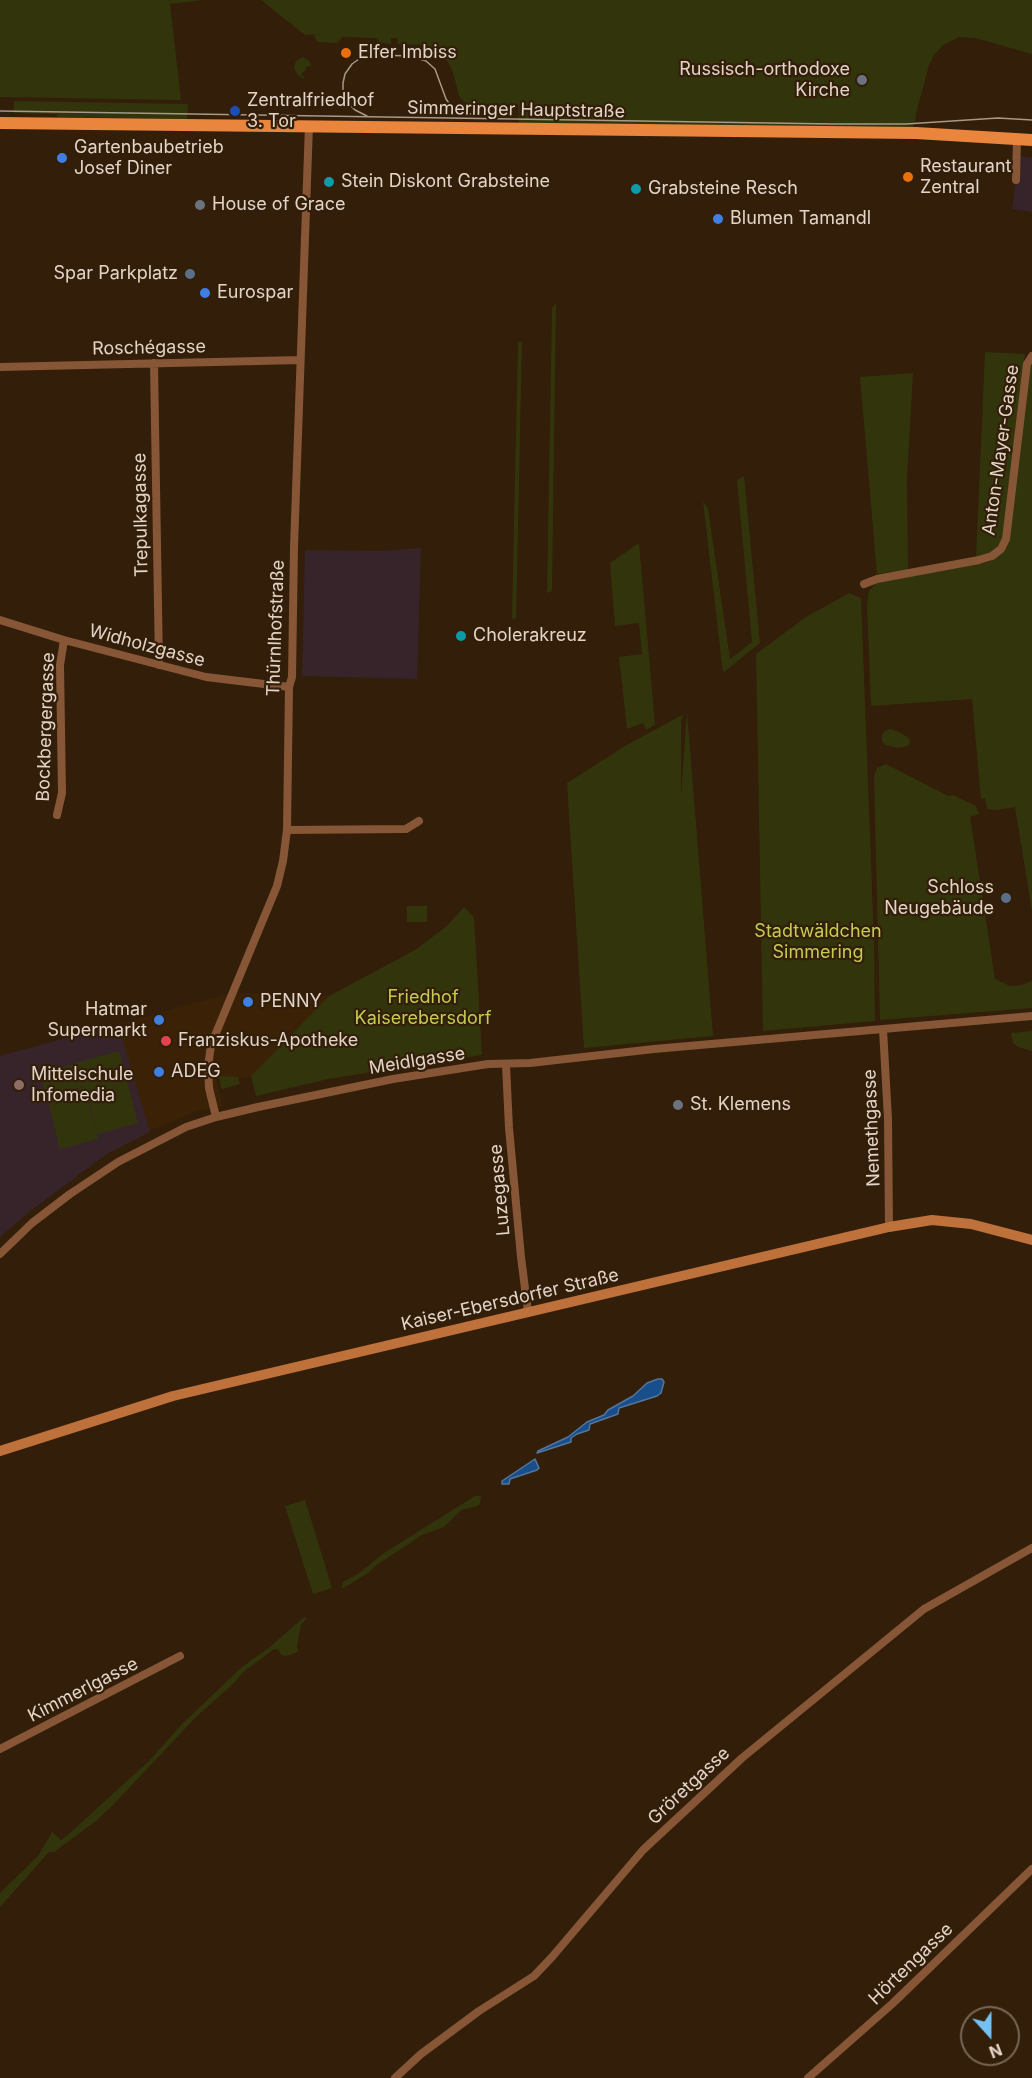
<!DOCTYPE html>
<meta charset="utf-8">
<style>
body{margin:0}
#map{position:relative;width:1032px;height:2078px;overflow:hidden;background:#321e09;font-family:Inter,sans-serif}
canvas{display:block}
.north{position:absolute;left:960px;top:2006px;width:60px;height:60px;box-sizing:border-box;background:#321e09;border:2px solid #786755;border-radius:50%;rotate:159deg;font-size:16px;font-weight:700;line-height:24px;text-align:center;color:#e2d4c7}
.north::after{content:'';display:block;margin:auto;width:21px;height:27px;background:#73c1f5;clip-path:polygon(50% 0,100% 100%,50% 72%,0 100%)}
</style>
<div id="map">
<canvas width="1032" height="2078"></canvas>
<div class="north">N</div>
</div>
<script>
const ctx = document.querySelector('canvas').getContext('2d');
ctx.lineJoin = 'round';
function paint(path, color) { ctx.fillStyle = color; ctx.fill(path, 'evenodd'); }
const shape = rows => new Path2D(rows.map(r => 'M' + r).join(''));
function stroke(path, color, width, dash) { ctx.strokeStyle = color; ctx.lineWidth = width; ctx.lineCap = dash ? 'butt' : 'round'; ctx.setLineDash(dash || []); ctx.stroke(path); }
function drawText(font, color, halo, rows, align = 'center') {
  ctx.font = font + ' Inter,sans-serif'; ctx.lineWidth = 4.5; ctx.setLineDash([]); ctx.textBaseline = 'middle'; ctx.strokeStyle = halo; ctx.fillStyle = color; for (const [text, x, y, turn = 0] of rows) {
    ctx.save(); ctx.translate(x, y); ctx.rotate((+turn || 0) * Math.PI / 180); ctx.textAlign = isNaN(turn) ? turn : align; if (halo) ctx.strokeText(text, 0, 0); ctx.fillText(text, 0, 0); ctx.restore();
  }
}
const built = shape([
 [232,993,329,996,251,1076,239,1079,238,1077,216,1077,223,1106,196,1111,149,1131,118,1024]
]);
const industrial = shape([
 [1019,156,1032,158,1032,212,1012,209]
]);
const education = shape([
 [421,548,417,679,302,676,305,550,382,551],
 [118,1024,150,1132,107,1154,29,1212,0,1237,0,1056]
]);
const green = shape([
 [0,0,203,0,170,4,181,100,0,97],
 [261,0,1032,0,1032,54,975,38,959,37,943,45,934,55,929,65,917,110,913,129,519,123,518,105,469,104,463,101,459,96,453,72,448,62,434,50,423,45,398,44,397,38,391,38,391,44,381,43,376,38,342,37,337,43,317,42,314,34,305,35],
 [303,57,309,61,311,65,311,68,310,66,306,67,306,70,302,73,302,76,305,77,304,79,297,74,294,67,296,61],
 [14,101,188,104,187,119,57,117,57,114,14,113],
 [556,302,552,591,547,593,552,309],
 [518,342,522,342,516,618,512,619],
 [985,352,1025,354,1002,542,989,554,976,559],
 [1032,360,1032,911,1015,807,997,810,987,809,985,798,981,799,972,699,871,706,867,605,869,591,875,584,880,582,984,563,991,561,1004,549,1029,365],
 [913,373,907,478,908,570,877,574,860,377],
 [744,476,760,643,723,673,703,501,708,509,730,659,752,642,737,480],
 [639,543,655,725,646,730,643,723,627,729,619,657,642,654,639,623,615,626,610,563],
 [849,593,861,598,874,941,875,1021,763,1031,756,654,806,617],
 [687,712,713,1036,584,1048,567,783,625,746,684,714,681,721,681,795],
 [890,729,899,732,909,738,910,742,908,746,898,748,885,745,882,741,882,735,885,731],
 [886,764,948,796,953,795,976,806,979,814,970,817,995,979,1010,986,1022,985,1032,981,1032,1008,880,1020,874,776,877,768],
 [407,906,427,906,427,922,407,922],
 [464,907,474,917,482,1055,328,1079,256,1096,251,1076,329,996,415,950,447,926],
 [1032,1031,1032,1051,1018,1047,1013,1043,1011,1033],
 [119,1051,138,1123,97,1134,85,1086,46,1096,40,1073],
 [219,1076,238,1077,240,1084,223,1089,221,1088],
 [84,1087,98,1139,60,1149,47,1097],
 [475,1496,481,1496,480,1504,477,1506,461,1510,444,1527,422,1535,378,1564,368,1573,342,1589,343,1582,358,1574,384,1553],
 [305,1500,332,1588,313,1594,285,1506],
 [304,1617,306,1619,301,1625,297,1645,298,1652,286,1656,281,1655,278,1649,274,1649,242,1673,235,1682,196,1717,113,1805,96,1821,54,1852,49,1852,0,1907,0,1893,38,1856,52,1832,61,1840,70,1833,149,1761,182,1724,242,1667,270,1647]
]);
const water = shape([
 [658,1379,662,1379,664,1382,661,1393,657,1396,619,1408,618,1414,590,1424,589,1430,577,1434,571,1438,571,1442,537,1453,538,1451,568,1437,587,1422,604,1415,608,1410,633,1396,647,1383,658,1379],
 [535,1459,539,1468,537,1470,510,1479,509,1484,502,1484,502,1481,535,1459]
]);
const street = shape([
 [1016,180,1017,138],
 [154,363,159,665],
 [0,367,300,360],
 [864,584,877,579,979,560,992,556,1001,549,1006,539,1027,364,1032,356],
 [0,620,64,640,206,677,289,687],
 [57,815,62,793,60,665,64,640],
 [287,830,406,829,419,821],
 [883,1029,888,1119,889,1227],
 [506,1065,509,1128,521,1257,528,1312],
 [216,1117,209,1088,208,1067,211,1045,277,886,283,861,287,830,289,687,292,677,294,547,309,125],
 [0,1254,32,1223,70,1194,118,1162,186,1127,216,1117,258,1107,393,1079,488,1064,530,1063,654,1049,1032,1016],
 [0,1749,180,1656],
 [395,2078,421,2054,479,2011,534,1976,552,1957,643,1850,742,1758,924,1609,1032,1548],
 [808,2078,892,2004,1032,1869]
]);
const secondary = shape([
 [0,1451,173,1396,889,1227,932,1220,971,1224,1032,1240]
]);
const primary = shape([
 [0,123,916,133,1032,140]
]);
const tram = shape([
 [0,111,833,124,906,124,998,118,1032,120],
 [367,116,355,110,348,103,343,93,343,83,345,74,352,64,359,59,376,55,410,56,426,61,435,69,446,99,451,106,460,112,471,114]
]);
const markers = [
 [346,53,6,"#e8710a"],
 [862,80,6,"#6b7280"],
 [235,111,6,"#1a4fb4"],
 [62,158,6,"#3f7fe0"],
 [908,177,6,"#e8710a"],
 [329,182,6,"#0f9aa8"],
 [636,189,6,"#0f9aa8"],
 [200,205,6,"#6b7280"],
 [718,219,6,"#3f7fe0"],
 [190,274,6,"#5c6f8a"],
 [205,293,6,"#3f7fe0"],
 [461,636,6,"#0f9aa8"],
 [1006,898,6,"#5c6f8a"],
 [248,1002,6,"#3f7fe0"],
 [159,1020,6,"#3f7fe0"],
 [166,1041,6,"#e0444e"],
 [159,1072,6,"#3f7fe0"],
 [19,1085,6,"#8d6e63"],
 [678,1105,6,"#6b7280"]
];
const poiNames = [
 ["Elfer Imbiss",358,53],
 ["Russisch-orthodoxe",850,70,"right"],
 ["Kirche",850,91,"right"],
 ["Zentralfriedhof",247,101],
 ["3. Tor",247,122],
 ["Gartenbaubetrieb",74,148],
 ["Josef Diner",74,169],
 ["Restaurant",920,167],
 ["Zentral",920,188],
 ["Stein Diskont Grabsteine",341,182],
 ["Grabsteine Resch",648,189],
 ["House of Grace",212,205],
 ["Blumen Tamandl",730,219],
 ["Spar Parkplatz",178,274,"right"],
 ["Eurospar",217,293],
 ["Cholerakreuz",473,636],
 ["Schloss",994,888,"right"],
 ["Neugebäude",994,909,"right"],
 ["PENNY",260,1002],
 ["Hatmar",147,1010,"right"],
 ["Supermarkt",147,1031,"right"],
 ["Franziskus-Apotheke",178,1041],
 ["ADEG",171,1072],
 ["Mittelschule",31,1075],
 ["Infomedia",31,1096],
 ["St. Klemens",690,1105]
];
const streetNames = [
 ["Simmeringer Hauptstraße",516,110,1],
 ["Roschégasse",149,348,-1],
 ["Anton-Mayer-Gasse",1001,450,-82],
 ["Trepulkagasse",141,515,-91],
 ["Thürnlhofstraße",276,628,-88],
 ["Widholzgasse",147,646,15],
 ["Bockbergergasse",46,727,-88],
 ["Meidlgasse",417,1061,-9],
 ["Nemethgasse",872,1128,-92],
 ["Luzegasse",500,1190,-95],
 ["Kaiser-Ebersdorfer Straße",510,1300,-13],
 ["Kimmerlgasse",83,1690,-27],
 ["Gröretgasse",689,1786,-43],
 ["Hörtengasse",911,1964,-44]
];
const parkNames = [
 ["Stadtwäldchen",818,932],
 ["Simmering",818,953],
 ["Friedhof",423,998],
 ["Kaiserebersdorf",423,1019]
];
paint(built, '#3b2206');
paint(industrial, '#37242a');
paint(education, '#37242b');
paint(green, '#32350b');
paint(water, '#174e8b');
stroke(water, '#54769d', 1.5);
stroke(street, '#865636', 8);
stroke(secondary, '#be713b', 10);
stroke(primary, '#e9853c', 12);
stroke(tram, '#a89888', 1.5);
for (const [x, y, r, color] of markers) { const dot = new Path2D(); dot.arc(x, y, r, 0, 2 * Math.PI); ctx.fillStyle = color; ctx.fill(dot); stroke(dot, '#321e09', 2); }
drawText('18px', '#e2d4c7', '#321e09', poiNames, 'left');
drawText('18px', '#e2d4c7', '#321e09', streetNames);
drawText('18px', '#c3cd53', '#321e09', parkNames);
</script>
